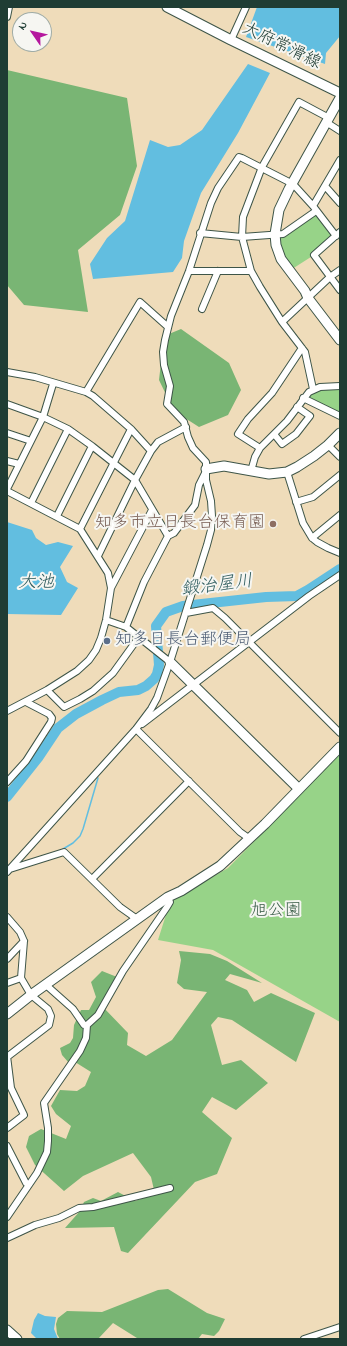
<!DOCTYPE html>
<meta charset="utf-8">
<style>
body{margin:0}
#map{position:relative;width:347px;height:1346px;overflow:hidden;background:#efdcba;font-family:"Indie Flower",sans-serif}
canvas{display:block}
.frame{position:absolute;inset:0;border:8px solid #1f3d34;pointer-events:none}
.north{position:absolute;left:12px;top:12px;width:40px;height:40px;box-sizing:border-box;background:#f6f6f2;border:1px solid #a0aca6;border-radius:50%;rotate:304deg;font-size:11px;font-weight:700;line-height:16px;text-align:center;color:#1f3d34}
.north::after{content:'';display:block;margin:auto;width:14px;height:18px;background:#b5179e;clip-path:polygon(50% 0,100% 100%,50% 72%,0 100%)}
</style>
<div id="map">
<canvas width="347" height="1346"></canvas>
<div class="frame"></div>
<div class="north">N</div>
</div>
<script>
const ctx = document.querySelector('canvas').getContext('2d');
ctx.lineJoin = 'round';
function paint(path, color) { ctx.fillStyle = color; ctx.fill(path, 'evenodd'); }
const shape = rows => new Path2D(rows.map(r => 'M' + r).join(''));
function stroke(path, color, width, dash) { ctx.strokeStyle = color; ctx.lineWidth = width; ctx.lineCap = dash ? 'butt' : 'round'; ctx.setLineDash(dash || []); ctx.stroke(path); }
function drawText(font, color, halo, rows, align = 'center') {
  ctx.font = font + ' "Indie Flower","Klee One",sans-serif'; ctx.lineWidth = 4; ctx.setLineDash([]); ctx.textBaseline = 'middle'; ctx.strokeStyle = halo; ctx.fillStyle = color; for (const [text, x, y, turn = 0] of rows) {
    ctx.save(); ctx.translate(x, y); ctx.rotate((+turn || 0) * Math.PI / 180); ctx.textAlign = isNaN(turn) ? turn : align; if (halo) ctx.strokeText(text, 0, 0); ctx.fillText(text, 0, 0); ctx.restore();
  }
}
const green = shape([
 [316,211,336,236,314,255,289,271,275,234,283,234],
 [340,386,340,416,303,398,309,392],
 [340,754,340,1022,213,950,158,940,170,902,228,868]
]);
const forest = shape([
 [7,70,127,98,137,166,120,215,78,250,88,312,24,305,7,285],
 [181,329,229,363,241,390,228,415,199,427,174,411,159,380,164,336],
 [179,951,210,954,227,961,262,983,230,974,225,980,247,990,254,1002,271,993,315,1013,296,1062,232,1020,218,1017,211,1025,222,1065,241,1060,268,1083,236,1110,212,1097,202,1112,232,1138,217,1174,195,1182,128,1253,121,1251,114,1227,65,1228,80,1211,84,1202,93,1198,101,1201,118,1192,135,1201,155,1194,151,1177,133,1153,83,1176,64,1191,35,1165,26,1147,29,1136,41,1129,66,1139,71,1126,56,1114,51,1106,60,1090,77,1091,85,1086,91,1072,75,1062,69,1063,62,1055,60,1048,70,1043,73,1038,74,1025,81,1010,89,1010,96,997,91,982,102,971,117,977,102,1006,128,1033,127,1045,146,1056,172,1040,207,992,184,989,177,983,181,960],
 [168,1289,207,1313,225,1319,219,1331,214,1336,202,1334,198,1339,180,1338,179,1339,136,1339,137,1338,113,1323,98,1339,60,1339,57,1334,56,1324,58,1318,67,1311,102,1312,158,1290]
]);
const water = shape([
 [257,7,340,7,340,36,326,53,325,64,246,37],
 [248,64,270,73,238,133,201,193,184,241,182,258,173,272,93,279,90,264,107,238,125,221,150,140,168,147,180,145,202,130],
 [7,522,32,530,36,538,46,545,58,542,73,546,60,567,67,582,78,588,61,615,7,614],
 [38,1313,45,1316,56,1317,54,1329,58,1339,37,1339,31,1333,34,1320]
]);
const stream = shape([
 [63,849,73,843,80,836,83,829,98,778]
]);
const river = shape([
 [7,797,38,758,58,728,76,714,102,700,119,692,138,690,146,686,154,679,157,674,159,665,156,626,166,612,183,606,266,597,297,596,308,590,340,569]
]);
const street = shape([
 [7,17,9,7],
 [231,40,246,7],
 [329,118,299,102,262,167,243,217,242,237,251,271,260,287,282,322,330,277,340,270],
 [326,122,340,131],
 [325,186,340,203],
 [313,206,340,160],
 [340,232,314,255,340,290],
 [200,233,242,237,283,234,316,211],
 [189,271,251,271],
 [202,309,218,271],
 [282,322,305,352,313,389],
 [7,372,35,377,86,392,93,396,131,429,151,451],
 [86,392,140,302,168,327],
 [303,398,340,416],
 [7,404,43,417,68,429,92,446,135,480,168,536,144,582,126,627],
 [7,433,31,441],
 [274,434,282,444,296,434,310,416,297,407],
 [328,445,340,457],
 [260,448,238,434,248,419,272,393,302,348],
 [7,461,19,464],
 [251,471,255,457,260,448,287,421,309,392,320,387,340,386],
 [287,472,303,523,312,538,317,542,328,548,340,553],
 [7,489,43,417,53,384],
 [7,491,80,529,108,573,111,588,106,620,101,638,96,650,89,660,77,671,47,690,7,711],
 [296,502,313,497,340,475],
 [31,503,68,429],
 [57,516,92,446],
 [80,529,131,429],
 [168,536,174,533,195,505,199,485,205,473],
 [312,538,340,515],
 [98,556,135,480,151,451,158,442,186,427],
 [111,588,152,510],
 [186,613,213,608,225,618,340,733],
 [106,620,126,627,170,662],
 [47,690,64,707,80,699,93,691,113,673,139,637],
 [142,724,309,596,340,575],
 [136,729,240,832,250,839],
 [7,782,26,761,51,722,52,718,49,714,26,702],
 [10,869,64,852,120,907,137,919],
 [7,872,136,729,151,709,157,698,170,662,207,545,211,530,212,516,211,501,206,480,206,462,193,448,188,437,184,422,167,404,170,386,164,365,163,352,165,340,171,316,189,271,211,203,218,188,239,157,242,158,293,184,313,206,336,236],
 [92,879,189,781],
 [7,917,20,932,24,941,21,978,31,995,48,1009,51,1016,49,1025,7,1057],
 [7,959,24,941],
 [7,983,21,978],
 [46,985,73,1009,84,1025,87,1025],
 [7,1128,24,1115,11,1088,7,1056],
 [7,1146,26,1183,28,1185],
 [7,1217,37,1173,47,1152,48,1141,48,1128,44,1103,80,1051,86,1038,87,1025,98,1015,123,971,167,907,170,902,168,897],
 [7,1238,35,1225,59,1218,79,1208,93,1207,170,1188],
 [304,1339,340,1327]
]);
const secondary = shape([
 [167,7,231,40,340,93],
 [340,98,289,189,279,210,275,234,276,245,281,259,305,291,308,298,340,340],
 [206,469,224,466,269,474,287,472,297,467,314,456,328,445,340,433],
 [170,662,299,789],
 [7,1014,31,995,168,897,181,891,220,866,265,824,340,747],
 [7,1330,17,1339]
]);
const markers = [
 [273,524,4,"#8d6e63"],
 [107,641,4,"#5c6f8a"]
];
const streetNames = [
 ["大府常滑線",281,47,26]
];
const educationNames = [
 ["知多市立日長台保育園",265,524]
];
const serviceNames = [
 ["知多日長台郵便局",115,641]
];
const parkNames = [
 ["旭公園",276,912]
];
const waterNames = [
 ["大池",36,584],
 ["鍛治屋川",217,587,-7]
];
paint(green, '#97d388');
paint(forest, '#79b574');
paint(water, '#62bee0');
stroke(stream, '#62bee0', 1.5);
stroke(river, '#62bee0', 10);
stroke(street, '#3e5548', 8);
stroke(secondary, '#3e5548', 11);
stroke(street, '#fff', 6);
stroke(secondary, '#fff', 9);
for (const [x, y, r, color] of markers) { const dot = new Path2D(); dot.arc(x, y, r, 0, 2 * Math.PI); ctx.fillStyle = color; ctx.fill(dot); stroke(dot, '#f6f6f2', 1.5); }
drawText('17px', '#1f3d34', '#f6f6f2', streetNames);
drawText('17px', '#785e54', '#f6f6f2', educationNames, 'right');
drawText('17px', '#4e5e75', '#f6f6f2', serviceNames, 'left');
drawText('17px', '#375b45', '#f6f6f2', parkNames);
drawText('italic 18px', '#305d5f', '#f6f6f2', waterNames);
</script>
